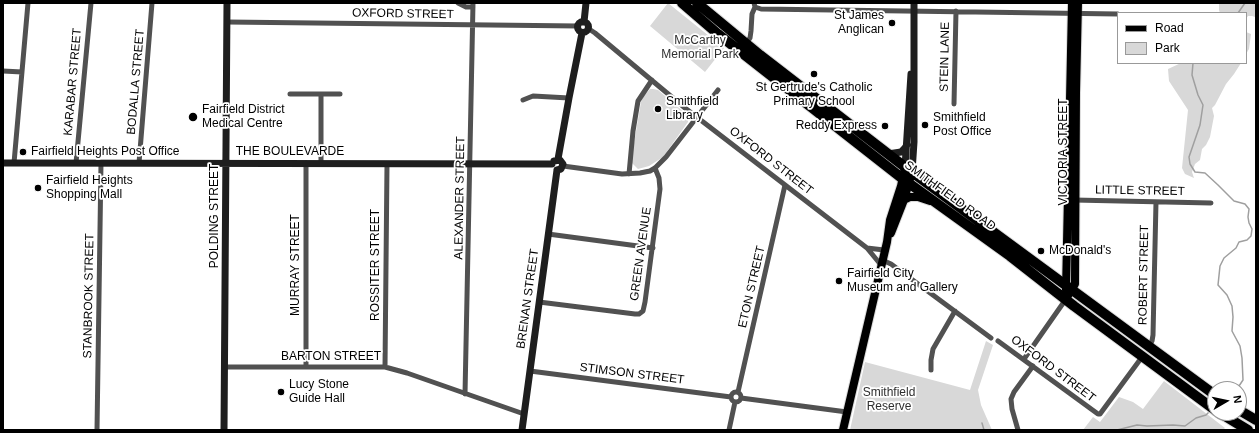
<!DOCTYPE html>
<style>
body{margin:0}
#map{position:relative;width:1259px;height:433px;overflow:hidden;background:#fff;font-family:Helvetica,sans-serif}
canvas{display:block}
.frame{position:absolute;inset:0;border:4px solid #000;pointer-events:none}
.legend{position:absolute;left:1117px;top:12px;width:130px;height:52px;box-sizing:border-box;background:#fff;border:1px solid #999;margin:0;padding:5px 7px;list-style:none;font-size:12px;color:#000}
.legend li{display:flex;align-items:center;gap:8px;height:20px}
.legend b{width:20px;border:1px solid #999}
.north{position:absolute;left:1207px;top:381px;width:40px;height:40px;box-sizing:border-box;background:#fff;border:1px solid #999;border-radius:50%;rotate:81deg;font-size:11px;font-weight:700;line-height:16px;text-align:center;color:#000}
.north::after{content:'';display:block;margin:auto;width:14px;height:18px;background:#000;clip-path:polygon(50% 0,100% 100%,50% 72%,0 100%)}
</style>
<div id="map">
<canvas width="1259" height="433"></canvas>
<div class="frame"></div>
<ul class="legend">
<li><b style="height:5px;background:#000"></b>Road</li>
<li><b style="height:11px;background:#d8d8d8"></b>Park</li>
</ul>
<div class="north">N</div>
</div>
<script>
const ctx = document.querySelector('canvas').getContext('2d');
ctx.lineJoin = 'round';
function paint(path, color) { ctx.fillStyle = color; ctx.fill(path, 'evenodd'); }
const shape = rows => new Path2D(rows.map(r => 'M' + r).join(''));
function stroke(path, color, width, dash) { ctx.strokeStyle = color; ctx.lineWidth = width; ctx.lineCap = dash ? 'butt' : 'round'; ctx.setLineDash(dash || []); ctx.stroke(path); }
function drawText(font, color, halo, rows, align = 'center') {
  ctx.font = font + ' Helvetica,sans-serif'; ctx.lineWidth = 3.5; ctx.setLineDash([]); ctx.textBaseline = 'middle'; ctx.strokeStyle = halo; ctx.fillStyle = color; for (const [text, x, y, turn = 0] of rows) {
    ctx.save(); ctx.translate(x, y); ctx.rotate((+turn || 0) * Math.PI / 180); ctx.textAlign = isNaN(turn) ? turn : align; if (halo) ctx.strokeText(text, 0, 0); ctx.fillText(text, 0, 0); ctx.restore();
  }
}
const green = shape([
 [668,3,724,48,705,72,650,26],
 [1219,3,1256,3,1256,16,1255,17,1252,16,1248,16,1246,19,1246,13,1220,13,1219,10],
 [1246,32,1251,34,1249,49,1246,54],
 [1181,63,1241,63,1234,74,1226,84,1215,105,1212,108,1214,116,1210,137,1206,145,1202,149,1200,160,1195,164,1192,172,1194,178,1185,174,1182,168,1188,110,1169,81,1168,69],
 [650,89,653,89,658,90,685,113,688,117,688,122,663,157,649,166,638,169,632,163,632,155,641,102,643,97],
 [986,341,993,345,978,390,981,405,992,430,850,430,865,362,970,390],
 [1164,381,1225,428,1223,430,1083,430,1093,417,1100,422,1119,397,1133,402,1143,409]
]);
const stream = shape([
 [1238,13,1245,3],
 [1193,63,1192,75,1198,95,1203,105,1200,125,1189,157,1190,164,1195,172,1205,173,1218,185,1234,201,1245,204,1249,209,1248,217,1249,223,1252,229,1251,236,1247,240,1239,242,1236,248,1224,258,1220,266,1218,285,1227,295,1232,306,1233,317,1232,331,1240,346,1242,358,1243,380,1237,389],
 [982,423,984,430],
 [1117,430,1137,425,1147,426,1173,425,1185,426,1196,418,1206,415,1210,411]
]);
const street = shape([
 [458,3,466,7,473,7],
 [755,7,761,9,1118,14],
 [227,22,578,26],
 [589,29,595,33,685,108,867,248,881,265],
 [746,43,750,38,751,31,752,14,755,7,754,3],
 [3,71,22,72],
 [290,94,340,94],
 [321,94,321,163],
 [523,100,533,96,569,98],
 [954,104,956,11],
 [14,163,28,3],
 [76,163,91,3],
 [139,163,152,3],
 [563,166,622,174,640,173,650,171,655,168,666,157,718,90],
 [629,174,633,131,638,101,652,80],
 [1074,200,1211,203],
 [548,234,653,248],
 [867,248,884,250],
 [882,260,891,264,991,338],
 [539,302,635,314,639,314,643,311,645,302,660,189,659,178,655,168],
 [998,341,1098,414,1100,414,1142,357],
 [1149,347,1152,341,1153,335,1156,202],
 [1024,359,1066,299],
 [225,367,385,367,407,373,524,414],
 [306,367,306,163],
 [385,367,387,164],
 [931,370,931,360,933,349,955,311],
 [530,371,731,397],
 [738,392,785,185],
 '731 397a5 5 0 1 1 10 0a5 5 0 1 1-10 0Z',
 [465,394,473,3],
 [741,398,847,412],
 [97,430,101,163],
 [729,430,735,402],
 [1018,430,1012,409,1011,399,1014,392,1033,366]
]);
const secondary = shape([
 '577.5 27a5.5 5.5 0 1 1 11 0a5.5 5.5 0 1 1-11 0Z',
 [584,22,586,3],
 [888,154,901,152,904,149,907,145],
 [558,159,569,98,582,33],
 [554,161,560,160,563,164,561,169,557,170],
 [3,163,552,164],
 [905,167,911,74],
 [912,172,914,142,914,3],
 [224,430,227,3],
 [522,430,557,170]
]);
const primary = shape([
 [904,200,910,197,918,197,930,201],
 [891,233,904,200,912,172],
 [1066,290,1072,3],
 [1066,299,1075,284,1075,280,1076,93,1078,3],
 [843,430,887,242,890,220,901,186,905,167]
]);
const highway = shape([
 [682,3,718,34,903,179,1010,256,1074,306,1215,410],
 [697,3,760,55,905,167,1215,395],
 [1239,410,1256,420],
 [1220,413,1248,430]
]);
const markers = [
 [892,23,4,"#000"],
 [814,74,4,"#000"],
 [658,109,4,"#000"],
 [193,117,5,"#000"],
 [925,125,4,"#000"],
 [885,126,4,"#000"],
 [23,152,4,"#000"],
 [38,188,4,"#000"],
 [1041,251,4,"#000"],
 [839,281,4,"#000"],
 [281,392,4,"#000"]
];
const streetNames = [
 ["OXFORD STREET",403,14,1],
 ["STEIN LANE",945,57,-89],
 ["KARABAR STREET",73,82,-85],
 ["BODALLA STREET",136,82,-85],
 ["THE BOULEVARDE",290,152],
 ["VICTORIA STREET",1064,152,-90],
 ["OXFORD STREET",771,161,38],
 ["LITTLE STREET",1140,191,1],
 ["SMITHFIELD ROAD",950,196,36],
 ["ALEXANDER STREET",460,198,-89],
 ["POLDING STREET",215,216,-90],
 ["GREEN AVENUE",641,254,-82],
 ["MURRAY STREET",296,265,-90],
 ["ROSSITER STREET",376,265,-90],
 ["ROBERT STREET",1144,275,-89],
 ["ETON STREET",752,287,-77],
 ["STANBROOK STREET",89,296,-89],
 ["BRENAN STREET",528,299,-82],
 ["BARTON STREET",331,357],
 ["OXFORD STREET",1053,369,37],
 ["STIMSON STREET",632,374,7]
];
const poiNames = [
 ["St James",884,16,"right"],
 ["Anglican",884,30,"right"],
 ["St Gertrude's Catholic",814,88,"center"],
 ["Primary School",814,102,"center"],
 ["Smithfield",666,102],
 ["Library",666,116],
 ["Fairfield District",202,110],
 ["Medical Centre",202,124],
 ["Smithfield",933,118],
 ["Post Office",933,132],
 ["Reddy Express",877,126,"right"],
 ["Fairfield Heights Post Office",31,152],
 ["Fairfield Heights",46,181],
 ["Shopping Mall",46,195],
 ["McDonald's",1049,251],
 ["Fairfield City",847,274],
 ["Museum and Gallery",847,288],
 ["Lucy Stone",289,385],
 ["Guide Hall",289,399]
];
const parkNames = [
 ["McCarthy",700,41],
 ["Memorial Park",700,55],
 ["Smithfield",889,393],
 ["Reserve",889,407]
];
paint(green, '#d8d8d8');
stroke(stream, '#9f9f9f', 1.5);
stroke(primary, '#dbdbdb', 10);
stroke(highway, '#dbdbdb', 12);
stroke(street, '#515151', 5);
stroke(secondary, '#1e1e1e', 7);
stroke(primary, '#000', 8);
stroke(highway, '#000', 10);
for (const [x, y, r, color] of markers) { const dot = new Path2D(); dot.arc(x, y, r, 0, 2 * Math.PI); ctx.fillStyle = color; ctx.fill(dot); stroke(dot, '#fff', 1.5); }
drawText('12px', '#000', '#fff', streetNames);
drawText('12px', '#000', '#fff', poiNames, 'left');
drawText('12px', '#2f2f2f', '#fff', parkNames);
</script>
